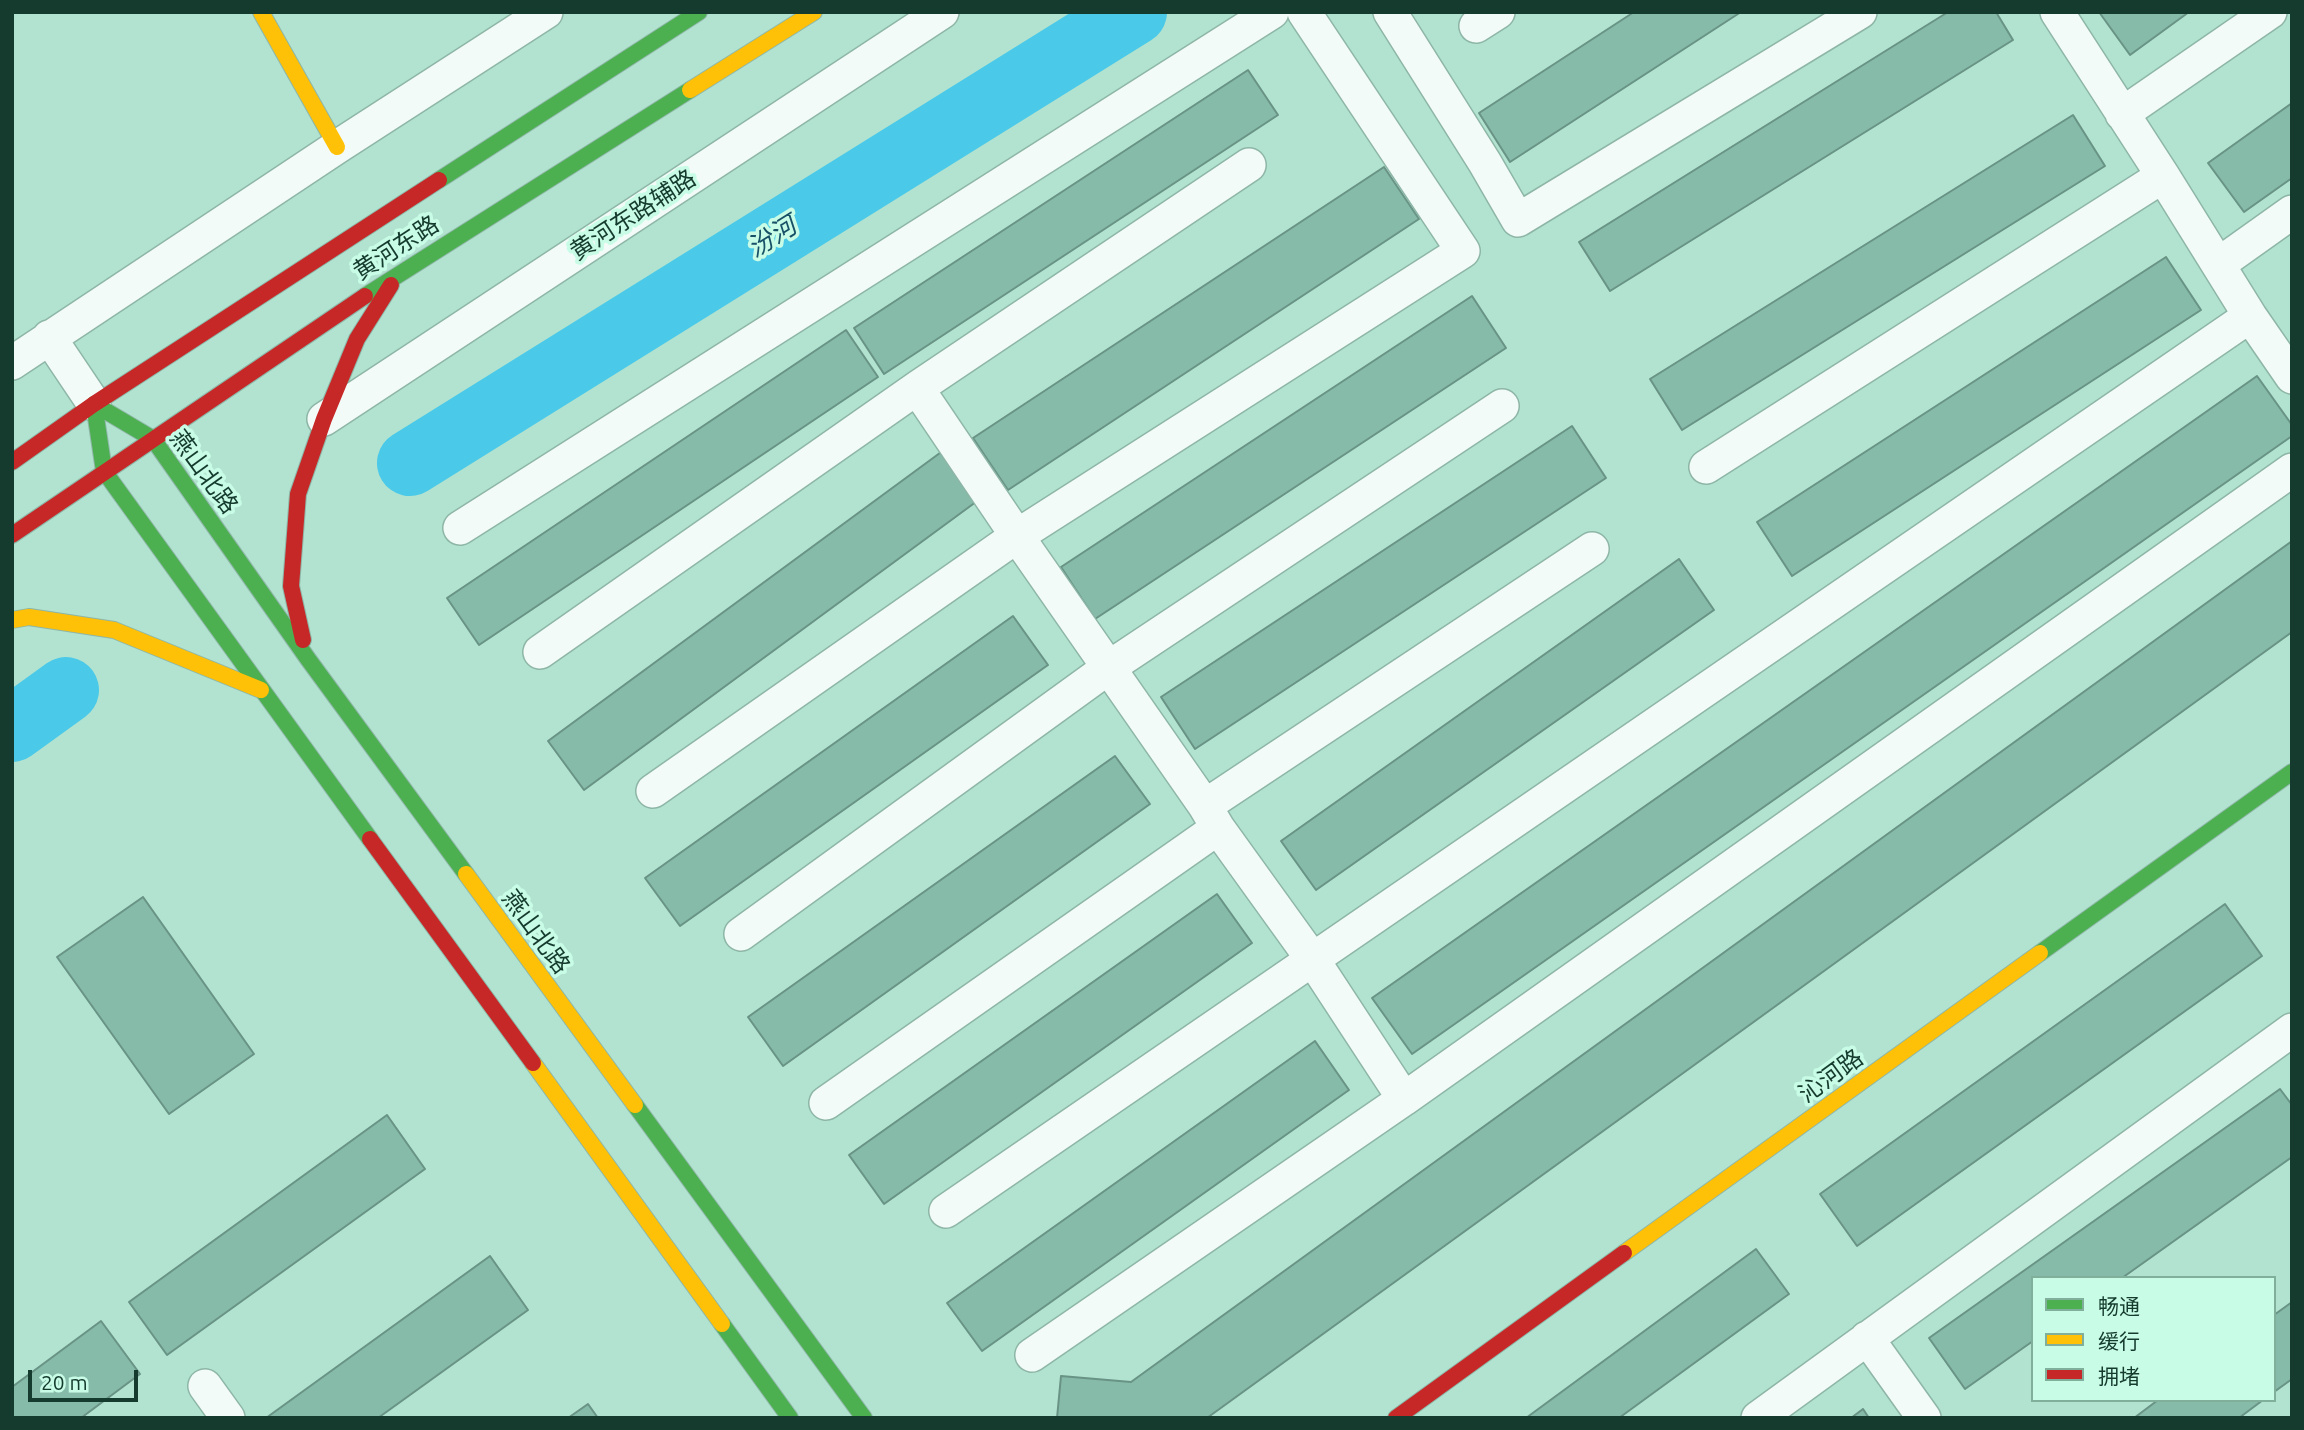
<!DOCTYPE html>
<meta charset="utf-8">
<style>
body{margin:0}
#map{position:relative;width:2304px;height:1430px;overflow:hidden;background:#b1e3d0;font-family:Ubuntu,"Noto Sans SC",sans-serif}
canvas{display:block}
.frame{position:absolute;inset:0;border:14px solid #153b2e;pointer-events:none}
.legend{position:absolute;left:2031px;top:1276px;width:245px;height:126px;box-sizing:border-box;background:#c8fce6;border:2px solid #80af9c;margin:0;padding:9px 12px;list-style:none;font-size:21px;color:#153b2e}
.legend li{display:flex;align-items:center;gap:14px;height:35px}
.legend b{width:35px;border:2px solid #80af9c}
.scale{position:absolute;left:28px;top:1370px;width:110px;height:32px;box-sizing:border-box;border:4px solid #153b2e;border-top:0;padding-left:9px;font-size:21px;line-height:24px;white-space:nowrap;color:#153b2e;-webkit-text-stroke:5px #c8fce6;paint-order:stroke}
</style>
<div id="map">
<canvas width="2304" height="1430"></canvas>
<div class="frame"></div>
<ul class="legend">
<li><b style="height:9px;background:#4caf50"></b>畅通</li>
<li><b style="height:9px;background:#ffc107"></b>缓行</li>
<li><b style="height:9px;background:#c62828"></b>拥堵</li>
</ul>
<div class="scale">20 m</div>
</div>
<script>
const ctx = document.querySelector('canvas').getContext('2d');
ctx.lineJoin = 'round';
const shape = rows => new Path2D(rows.map(r => 'M' + r).join(''));
function stroke(path, color, width, dash) { ctx.strokeStyle = color; ctx.lineWidth = width; ctx.lineCap = dash ? 'butt' : 'round'; ctx.setLineDash(dash || []); ctx.stroke(path); }
function paint(path, color) { ctx.fillStyle = color; ctx.fill(path, 'evenodd'); }
function drawText(font, color, halo, rows, align = 'center') {
  ctx.font = font + ' Ubuntu,"Noto Sans SC",sans-serif'; ctx.lineWidth = 7; ctx.setLineDash([]); ctx.textBaseline = 'middle'; ctx.strokeStyle = halo; ctx.fillStyle = color; for (const [text, x, y, turn = 0] of rows) {
    ctx.save(); ctx.translate(x, y); ctx.rotate((+turn || 0) * Math.PI / 180); ctx.textAlign = isNaN(turn) ? turn : align; if (halo) ctx.strokeText(text, 0, 0); ctx.fillText(text, 0, 0); ctx.restore();
  }
}
const river = shape([
 [410,463,1134,12],
 [12,729,66,690]
]);
const building = shape([
 [1634,12,1741,12,1510,162,1479,113,1634,12],
 [1948,12,1996,12,2013,40,1610,291,1579,242,1948,12],
 [2099,12,2189,12,2130,55,2099,12],
 [1248,70,1278,115,884,374,854,328,1248,70],
 [2292,103,2292,178,2244,212,2208,163,2292,103],
 [2073,115,2105,166,1682,430,1650,379,2073,115],
 [1384,167,1419,219,1008,490,973,438,1384,167],
 [2166,257,2201,310,1792,576,1757,522,2166,257],
 [1472,296,1506,348,1095,619,1061,567,1472,296],
 [846,330,878,377,479,645,447,598,846,330],
 [2257,376,2292,425,2292,436,1412,1054,1372,998,2257,376],
 [1572,426,1606,478,1195,749,1161,697,1572,426],
 [948,447,984,496,584,790,548,741,948,447],
 [2292,541,2292,632,1207,1418,1057,1418,1061,1376,1131,1382,2292,541],
 [1679,559,1714,610,1316,890,1281,841,1679,559],
 [1013,616,1048,665,680,926,645,878,1013,616],
 [1115,756,1150,804,783,1066,748,1017,1115,756],
 [1217,894,1252,943,884,1204,849,1155,1217,894],
 [143,897,254,1054,169,1114,57,957,143,897],
 [2225,904,2262,956,1857,1246,1820,1194,2225,904],
 [1315,1041,1349,1090,982,1351,947,1303,1315,1041],
 [2280,1089,2292,1105,2292,1157,2122,1278,2033,1278,2033,1341,1965,1389,1929,1338,2280,1089],
 [387,1115,425,1169,167,1355,129,1302,387,1115],
 [1756,1249,1789,1294,1619,1418,1526,1418,1756,1249],
 [490,1256,528,1310,378,1418,266,1418,490,1256],
 [2292,1302,2292,1379,2274,1392,2274,1315,2292,1302],
 [101,1321,140,1374,81,1418,12,1418,12,1387,101,1321],
 [2158,1400,2263,1400,2239,1418,2134,1418,2158,1400],
 [588,1404,598,1418,568,1418,588,1404],
 [1863,1409,1869,1418,1851,1418,1863,1409]
]);
const street = shape([
 [1304,12,1463,251,1017,536,1205,806,1218,828,1313,960,1404,1099,2292,470],
 [1390,12,1485,163,1518,220,1860,12],
 [2057,12,2163,176,2250,316,2292,377],
 [1476,26,1498,12],
 [2122,114,2270,12],
 [2219,264,2292,212],
 [49,337,94,404],
 [12,363,337,147,546,12],
 [917,388,1249,165],
 [324,419,942,12],
 [1706,467,2163,176],
 [460,528,1272,12],
 [540,652,917,388,1017,536,653,791],
 [1205,806,1592,549],
 [741,934,1108,668,1502,406],
 [826,1103,1218,828],
 [946,1211,2250,316],
 [1867,1338,1924,1418],
 [1032,1355,1404,1099],
 [205,1386,228,1418],
 [1758,1418,2292,1030]
]);
const fast = shape([
 [439,180,699,12],
 [365,296,690,90],
 [94,404,153,439,308,659,466,874],
 [94,404,104,471,370,839],
 [2040,953,2292,772],
 [635,1105,864,1418],
 [722,1324,790,1418]
]);
const slow = shape([
 [261,12,337,147],
 [690,90,814,12],
 [12,620,29,617,114,630,261,690],
 [466,874,635,1105],
 [533,1063,722,1324],
 [1624,1253,2040,953]
]);
const jam = shape([
 [12,462,94,404,439,180],
 [12,535,365,296],
 [303,640,291,586,298,494,324,419,357,339,391,285],
 [370,839,533,1063],
 [1396,1418,1624,1253]
]);
const streetNames = [
 ["黄河东路辅路",633,215,-33],
 ["黄河东路",396,248,-33],
 ["燕山北路",204,472,54],
 ["燕山北路",536,932,54],
 ["沁河路",1831,1076,-36]
];
const waterNames = [
 ["汾河",772,237,-32]
];
stroke(river, '#4bc9e8', 66);
paint(building, '#86baa9');
stroke(building, '#689385', 2);
stroke(street, '#8eb6a7', 36);
stroke(fast, '#8eb6a7', 18);
stroke(slow, '#8eb6a7', 18);
stroke(jam, '#8eb6a7', 18);
stroke(street, '#f3fbf8', 33);
stroke(fast, '#4caf50', 16);
stroke(slow, '#ffc107', 16);
stroke(jam, '#c62828', 16);
drawText('24px', '#153b2e', '#c8fce6', streetNames);
drawText('italic 26px', '#185167', '#c8fce6', waterNames);
</script>
